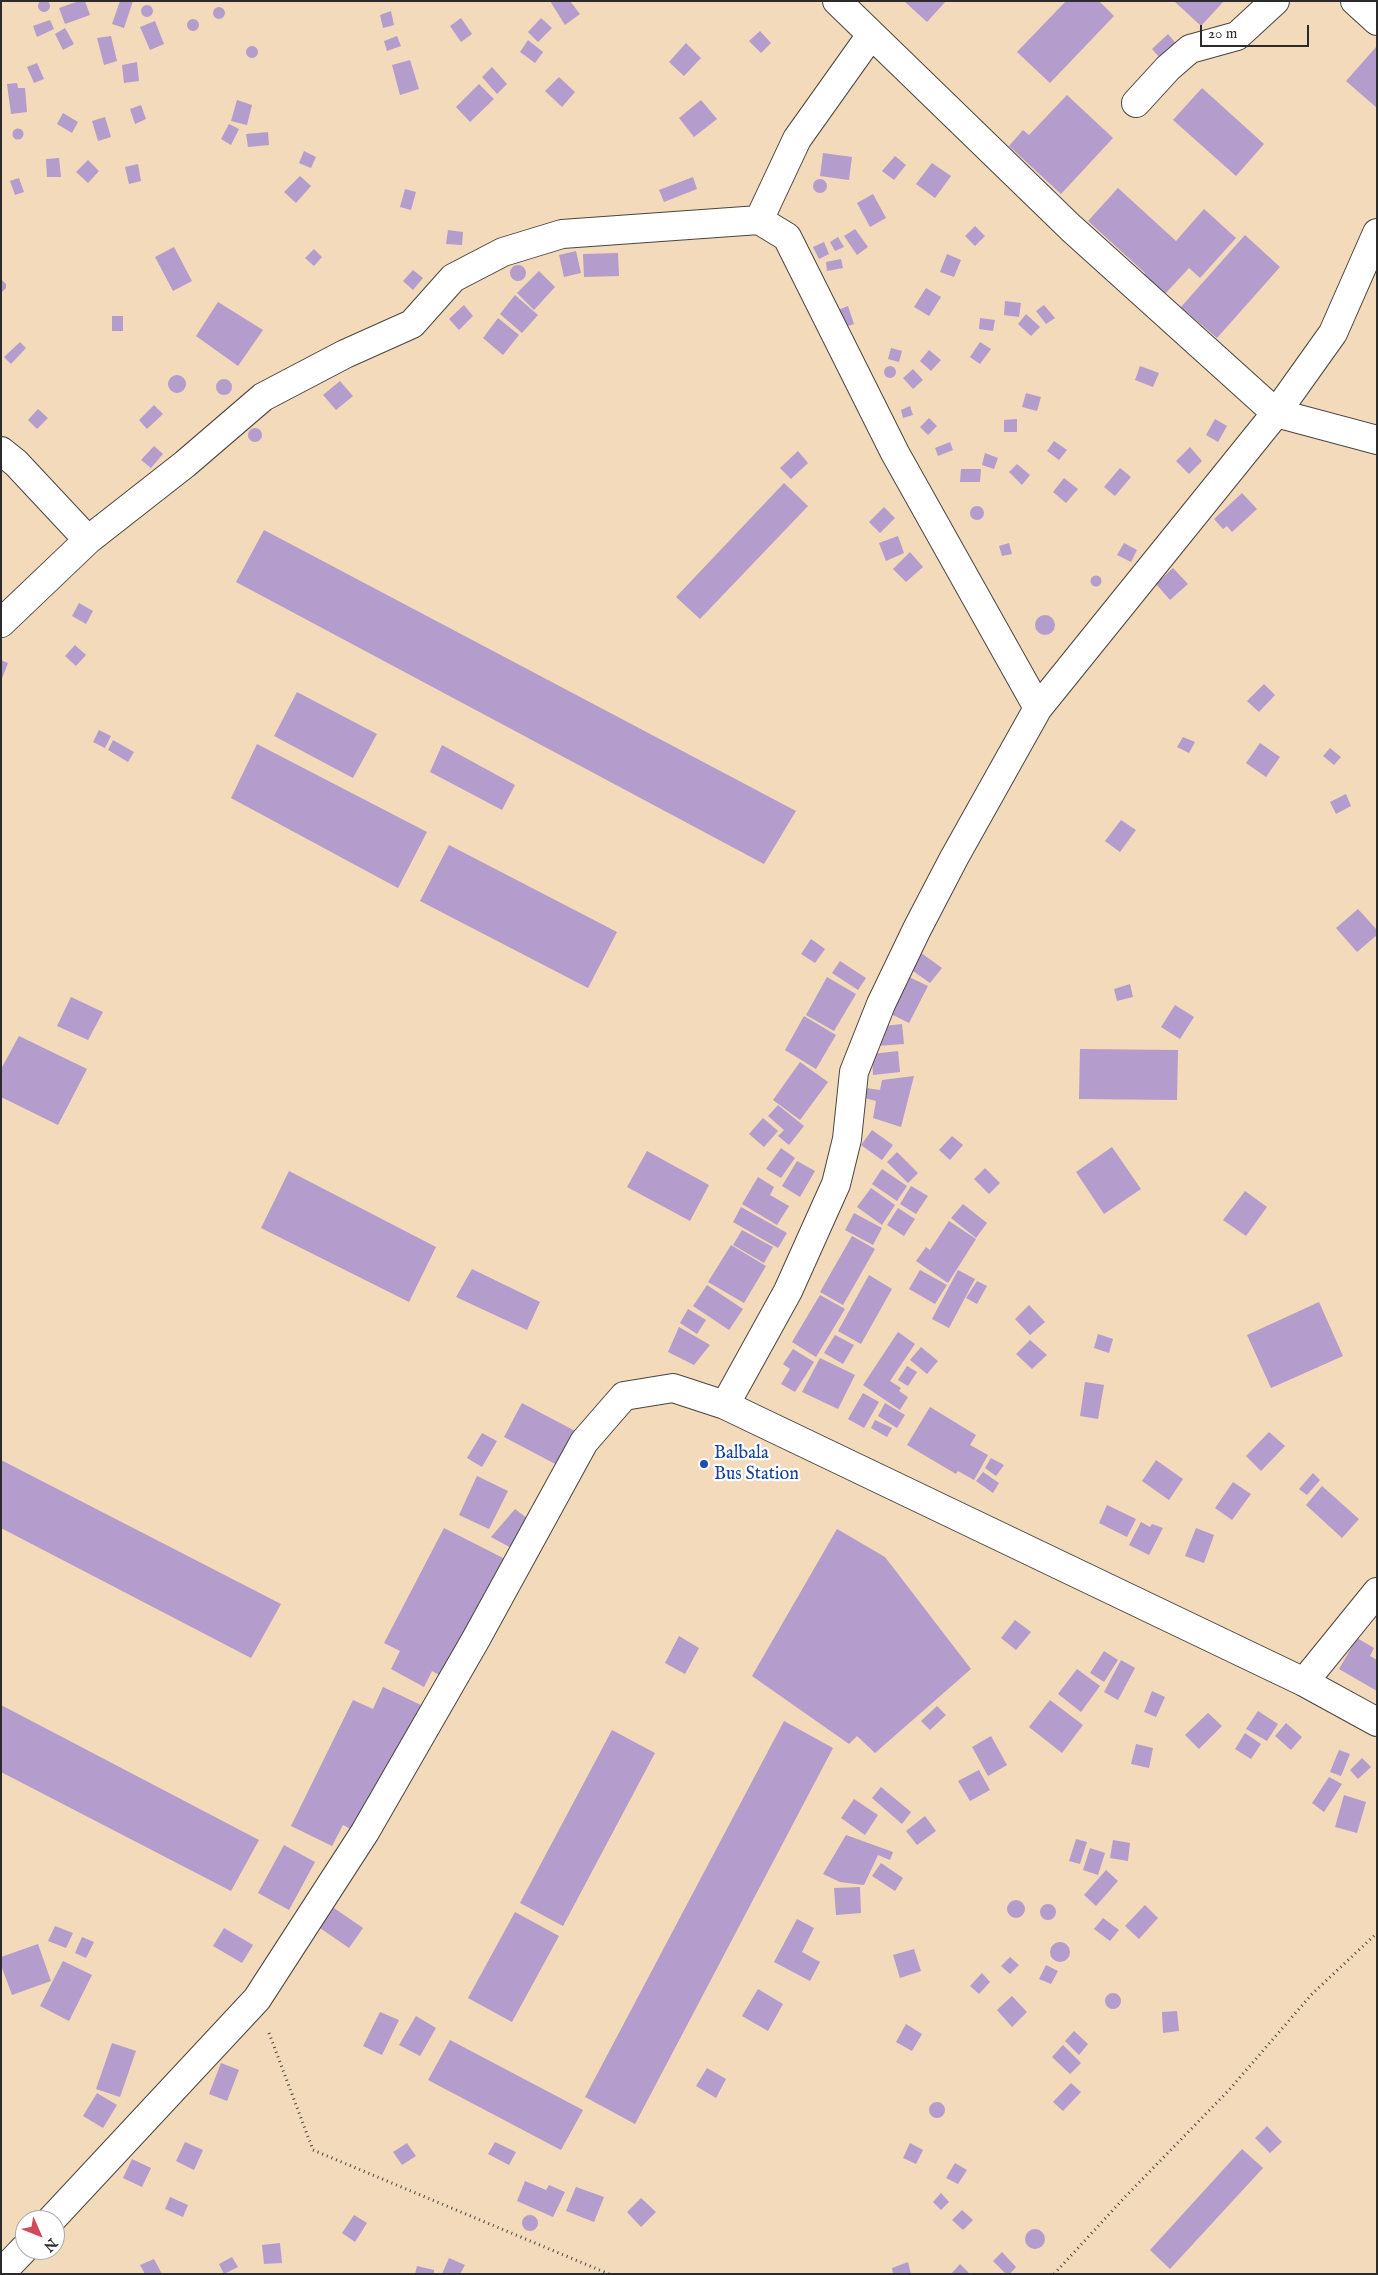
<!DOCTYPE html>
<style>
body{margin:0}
#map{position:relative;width:1378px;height:2275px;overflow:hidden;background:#f2dabb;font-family:"IM FELL English",serif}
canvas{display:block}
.frame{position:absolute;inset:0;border:2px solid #2b2b2b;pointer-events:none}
.north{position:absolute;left:15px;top:2210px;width:50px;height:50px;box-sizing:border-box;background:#fff;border:1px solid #aaa;border-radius:50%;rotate:134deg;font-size:14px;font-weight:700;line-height:20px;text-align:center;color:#2b2b2b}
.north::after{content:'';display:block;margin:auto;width:18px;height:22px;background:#d1495b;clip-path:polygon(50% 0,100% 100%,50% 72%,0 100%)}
.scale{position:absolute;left:1200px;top:25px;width:109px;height:22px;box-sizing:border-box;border:2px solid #2b2b2b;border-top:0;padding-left:6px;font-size:15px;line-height:18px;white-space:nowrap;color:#2b2b2b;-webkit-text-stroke:4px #fff;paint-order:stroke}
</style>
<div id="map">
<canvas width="1378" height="2275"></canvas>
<div class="frame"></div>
<div class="north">N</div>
<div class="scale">20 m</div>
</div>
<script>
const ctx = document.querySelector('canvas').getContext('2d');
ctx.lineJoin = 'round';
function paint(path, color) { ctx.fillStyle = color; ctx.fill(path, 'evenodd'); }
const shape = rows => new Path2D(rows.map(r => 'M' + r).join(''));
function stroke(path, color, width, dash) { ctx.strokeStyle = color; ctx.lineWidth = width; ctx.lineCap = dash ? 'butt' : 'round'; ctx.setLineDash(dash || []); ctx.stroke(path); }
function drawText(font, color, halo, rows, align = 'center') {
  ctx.font = font + ' "IM FELL English",serif'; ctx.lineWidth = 4.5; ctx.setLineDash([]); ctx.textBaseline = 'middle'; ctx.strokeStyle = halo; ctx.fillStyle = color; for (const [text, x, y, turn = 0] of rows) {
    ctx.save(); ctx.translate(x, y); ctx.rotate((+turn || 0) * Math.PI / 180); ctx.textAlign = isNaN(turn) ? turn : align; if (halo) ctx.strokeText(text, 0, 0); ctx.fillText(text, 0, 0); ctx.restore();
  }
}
const building = shape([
 '38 6a6 6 0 1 1 12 0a6 6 0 1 1-12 0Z',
 [79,1,85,1,90,15,65,24,59,8],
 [120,1,133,1,124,28,112,24],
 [550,1,570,1,580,14,565,25],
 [904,1,946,1,927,22],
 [1066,1,1099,1,1114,16,1050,83,1017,52],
 [1174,1,1224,1,1201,26],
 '141 11a6 6 0 1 1 12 0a6 6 0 1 1-12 0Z',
 '213 13a6 6 0 1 1 12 0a6 6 0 1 1-12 0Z',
 [391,11,394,25,383,28,380,15],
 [461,18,472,34,461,42,450,26],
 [541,18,552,28,538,42,528,32],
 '187 25a6 6 0 1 1 12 0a6 6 0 1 1-12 0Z',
 [50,20,54,29,37,37,33,26],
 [155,21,164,44,150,50,140,27],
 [65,28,74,44,63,50,55,34],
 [760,31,771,43,761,53,749,41],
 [1168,34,1183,52,1167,66,1152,49],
 [111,36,117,61,104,65,97,38],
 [397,36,401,46,387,51,384,41],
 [528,40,543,52,535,63,520,52],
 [686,43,701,58,684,76,669,62],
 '246 52a6 6 0 1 1 12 0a6 6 0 1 1-12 0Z',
 [1377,46,1377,108,1346,81],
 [410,60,419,89,400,95,392,65],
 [137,62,139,81,124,83,122,65],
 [37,63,44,79,34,83,27,67],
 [492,67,507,84,497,94,482,77],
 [559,77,575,92,562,107,545,91],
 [17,83,18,88,25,88,27,112,11,114,7,84],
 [479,84,494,99,470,122,456,107],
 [1202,88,1264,144,1236,176,1173,120],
 [1067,95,1113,138,1061,194,1009,146,1023,130,1029,135],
 [237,100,252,105,247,125,231,121],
 [701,100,717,119,694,137,679,118],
 [141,105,146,119,135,124,130,109],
 [63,113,78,122,72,133,57,124],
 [105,117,111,137,98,141,92,121],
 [229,124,239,129,231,145,221,139],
 '12.5 134a5.5 5.5 0 1 1 11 0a5.5 5.5 0 1 1-11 0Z',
 [268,132,269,145,248,147,246,134],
 [304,151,316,157,311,168,299,163],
 [823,153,852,157,849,180,820,176],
 [895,156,906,165,894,180,882,171],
 [59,158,61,177,47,177,46,159],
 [88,160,99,171,88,183,76,172],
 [932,163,951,176,935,198,916,184],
 [138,164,141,181,129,184,125,167],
 [300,176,311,186,296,203,284,192],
 [693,177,697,189,664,202,659,190],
 [19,178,24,192,15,195,10,181],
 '813 186a7 7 0 1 1 14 0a7 7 0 1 1-14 0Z',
 [1118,188,1176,241,1204,209,1236,238,1200,278,1189,268,1164,295,1139,281,1145,273,1088,221],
 [405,189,416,192,411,210,400,207],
 [873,194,886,218,870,227,857,203],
 [975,226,985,236,975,246,965,236],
 [855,229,868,247,857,255,844,236],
 [448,230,463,232,462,245,446,244],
 [1245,235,1280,267,1217,338,1181,307],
 [838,237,844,247,835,251,830,242],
 [824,242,829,254,819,259,813,247],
 [174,247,192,281,173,291,155,257],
 [314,249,322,257,314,266,305,258],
 [576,251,581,273,564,277,559,255],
 [618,253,619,276,584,277,583,254],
 [947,254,961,260,954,277,940,272],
 [841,259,843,268,827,271,826,262],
 '510 273a8 8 0 1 1 16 0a8 8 0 1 1-16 0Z',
 [413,270,423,278,413,290,403,281],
 [539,271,555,287,534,310,517,293],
 [1,279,6,284,6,288,1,293],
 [926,288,941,297,929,316,914,307],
 [515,295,538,315,522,333,500,314],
 [1005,301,1021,303,1019,317,1004,315],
 [218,302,263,330,238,366,196,336],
 [464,305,473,316,459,330,449,319],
 [1044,305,1055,318,1046,324,1036,311],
 [848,306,854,324,839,329,833,312],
 [1026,314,1040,327,1031,336,1018,324],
 [112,316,123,316,123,331,112,331],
 [498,318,519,335,503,355,483,338],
 [980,318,995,320,993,331,979,329],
 [20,342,26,348,11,364,4,357],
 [980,342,991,349,980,364,970,357],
 [891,348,902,351,899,362,888,359],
 [929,350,941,360,931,371,920,361],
 '884 372a6 6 0 1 1 12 0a6 6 0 1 1-12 0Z',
 [1140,366,1159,373,1153,387,1135,380],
 [913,369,923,380,913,389,903,378],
 '168 384a9 9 0 1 1 18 0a9 9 0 1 1-18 0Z',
 '216 387a8 8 0 1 1 16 0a8 8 0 1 1-16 0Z',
 [340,381,353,396,336,410,323,395],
 [1026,393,1041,397,1037,411,1022,407],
 [154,405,163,414,147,429,139,420],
 [910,406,913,415,903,418,901,410],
 [38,409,48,418,37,429,28,420],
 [929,418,937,426,928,435,920,427],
 [1017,419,1017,432,1004,432,1004,420],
 [1215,419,1227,426,1218,442,1206,435],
 '248 435a7 7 0 1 1 14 0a7 7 0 1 1-14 0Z',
 [1054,441,1067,450,1059,460,1047,451],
 [950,442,953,450,938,456,935,448],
 [154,446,163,454,151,468,141,460],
 [1190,447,1202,461,1189,474,1176,461],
 [798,451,808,463,791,479,780,468],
 [985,453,998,458,994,469,982,465],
 [1017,464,1030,475,1022,485,1009,472],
 [1120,468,1131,477,1115,496,1104,487],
 [961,469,981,469,980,482,960,482],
 [1064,478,1078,489,1066,503,1053,492],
 [784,483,808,506,700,619,676,597],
 [1242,493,1257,509,1232,532,1227,526,1223,529,1214,519],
 '970 513a7 7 0 1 1 14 0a7 7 0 1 1-14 0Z',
 [884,507,895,518,880,533,869,522],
 [264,530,796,811,764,864,236,582],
 [898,536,904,553,886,561,879,543],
 [1009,543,1012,554,1002,556,999,546],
 [1124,543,1137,550,1131,562,1117,555],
 [910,552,923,567,906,582,893,569],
 [1173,568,1188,584,1170,600,1156,584],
 '1090.5 581a5.5 5.5 0 1 1 11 0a5.5 5.5 0 1 1-11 0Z',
 [79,603,93,611,86,624,72,616],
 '1035 625a10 10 0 1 1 20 0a10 10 0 1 1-20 0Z',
 [75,645,86,655,76,666,65,656],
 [1,660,8,663,1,681],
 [1264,684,1275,695,1259,712,1247,701],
 [297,692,377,734,353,778,274,736],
 [99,730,111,736,105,748,93,742],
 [1183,737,1195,742,1189,753,1177,747],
 [113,740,134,752,128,762,108,750],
 [1260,743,1280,757,1266,777,1246,763],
 [257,744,427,832,398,888,231,798],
 [442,745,515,785,502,810,430,772],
 [1330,748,1341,757,1334,765,1323,756],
 [1346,794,1351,806,1336,814,1330,802],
 [1121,820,1136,830,1120,852,1105,841],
 [449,845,617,932,588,988,420,901],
 [1358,909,1377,930,1377,935,1357,952,1336,928],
 [811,939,825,949,815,963,801,954],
 [917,950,942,968,930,983,906,966],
 [840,961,866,978,858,990,832,973],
 [905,975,928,986,909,1023,887,1012],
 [827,977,856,994,834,1031,806,1015],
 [1130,984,1133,997,1117,1001,1114,989],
 [71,997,103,1012,88,1040,57,1026],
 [1175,1005,1194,1017,1180,1039,1161,1027],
 [804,1016,836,1035,816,1069,785,1050],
 [902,1024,904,1044,876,1046,874,1027],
 [19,1036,87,1069,58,1125,1,1097,1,1069],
 [1080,1049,1178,1050,1177,1100,1079,1099],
 [898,1051,900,1072,873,1075,872,1054],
 [800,1062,828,1082,800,1120,773,1100],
 [914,1076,901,1127,873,1118,876,1101,864,1098,866,1088,880,1090,882,1080],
 [778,1105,804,1126,789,1145,778,1136,784,1130,768,1116],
 [763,1118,778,1131,764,1147,749,1134],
 [872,1130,893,1145,882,1160,861,1145],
 [952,1136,963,1145,950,1160,939,1150],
 [1112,1147,1141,1189,1104,1214,1076,1172],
 [781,1148,795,1158,781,1178,766,1169],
 [647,1151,709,1185,690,1221,627,1187],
 [897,1152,918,1173,908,1183,887,1162],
 [797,1161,815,1171,800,1197,782,1186],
 [985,1168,1000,1183,989,1194,974,1179],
 [882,1169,907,1186,897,1201,872,1184],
 [289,1171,436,1247,409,1302,261,1228],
 [758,1177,774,1187,770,1195,789,1206,777,1225,742,1204],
 [911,1186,928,1196,916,1214,900,1204],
 [871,1188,895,1205,882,1225,857,1207],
 [1245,1191,1267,1207,1246,1236,1223,1220],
 [963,1204,987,1223,976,1238,951,1218],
 [741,1207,787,1233,778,1248,733,1222],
 [898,1208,915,1219,904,1236,887,1225],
 [854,1213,882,1228,873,1245,845,1230],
 [949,1221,976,1239,948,1283,916,1261,926,1247,930,1250],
 [742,1230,773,1247,764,1263,733,1245],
 [852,1236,875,1249,843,1305,820,1292],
 [731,1245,766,1266,744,1303,708,1282],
 [472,1269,540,1302,527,1330,456,1297],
 [920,1270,947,1285,935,1304,909,1289],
 [958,1270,975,1279,949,1328,932,1319],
 [869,1275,892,1289,861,1344,838,1331],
 [977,1281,987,1286,977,1304,966,1298],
 [707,1285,743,1309,729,1330,693,1306],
 [820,1295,845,1309,816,1357,792,1342],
 [1319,1302,1343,1356,1271,1388,1247,1335],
 [1029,1305,1045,1322,1030,1335,1015,1319],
 [688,1309,706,1320,697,1334,680,1323],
 [679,1327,710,1345,694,1365,668,1352],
 [898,1332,915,1344,890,1381,901,1388,899,1391,908,1397,900,1410,863,1385],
 [1098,1334,1113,1339,1109,1353,1094,1348],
 [835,1335,854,1345,843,1364,824,1353],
 [1030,1340,1047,1355,1032,1369,1016,1354],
 [921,1347,938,1361,927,1374,910,1360],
 [793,1349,814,1362,795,1392,781,1384,790,1369,783,1364],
 [820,1358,855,1375,838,1409,802,1392],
 [907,1366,917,1372,908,1386,898,1380],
 [1085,1382,1104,1385,1098,1419,1080,1416],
 [863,1393,879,1402,864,1428,848,1419],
 [522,1403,579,1433,561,1467,504,1437],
 [885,1403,905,1415,897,1428,878,1416],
 [930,1407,976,1435,970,1445,988,1455,974,1480,958,1471,956,1474,907,1445],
 [875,1420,892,1428,887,1437,871,1428],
 [1269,1432,1285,1446,1261,1471,1246,1456],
 [482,1433,497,1441,482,1467,467,1458],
 [991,1458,1004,1465,996,1476,985,1468],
 [1,1460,281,1604,251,1658,1,1528],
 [1156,1460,1183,1479,1169,1500,1142,1481],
 [983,1472,999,1483,993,1493,976,1481],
 [1313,1473,1320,1480,1307,1495,1299,1489],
 [477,1476,508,1491,489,1529,459,1515],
 [1233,1482,1251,1494,1232,1520,1215,1508],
 [1322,1486,1359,1519,1342,1538,1306,1505],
 [1107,1505,1136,1519,1127,1537,1099,1523],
 [515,1509,532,1522,515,1550,491,1537],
 [1141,1522,1150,1527,1152,1524,1163,1528,1149,1555,1129,1545],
 [444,1528,507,1560,445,1678,432,1671,424,1687,391,1669,400,1651,384,1643],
 [1196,1528,1214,1535,1204,1563,1185,1556],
 [837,1529,885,1557,971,1669,875,1753,857,1736,849,1744,752,1676],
 [1015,1620,1031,1632,1016,1650,1001,1638],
 [679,1636,699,1648,685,1674,665,1663],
 [1357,1638,1374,1648,1370,1656,1377,1660,1377,1691,1339,1669],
 [1104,1651,1118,1660,1104,1682,1090,1673],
 [1121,1660,1135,1668,1118,1700,1104,1692],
 [1077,1669,1100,1686,1081,1712,1058,1694],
 [383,1687,423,1706,360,1834,343,1825,332,1846,291,1826,353,1700,373,1709],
 [1152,1691,1165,1697,1156,1717,1144,1712],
 [1050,1700,1083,1725,1062,1753,1029,1727],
 [1,1705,259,1840,231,1891,1,1772],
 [937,1706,946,1715,930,1730,921,1721],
 [1258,1711,1278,1724,1267,1741,1246,1729],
 [1208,1713,1222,1726,1199,1749,1185,1735],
 [784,1721,833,1748,635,2124,585,2097],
 [1286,1723,1302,1737,1291,1750,1275,1736],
 [612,1730,655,1753,563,1926,520,1903],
 [1245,1733,1261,1744,1251,1759,1235,1749],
 [991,1736,1007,1765,988,1776,972,1747],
 [1136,1744,1153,1748,1149,1768,1131,1764],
 [1339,1750,1350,1754,1341,1776,1330,1772],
 [1362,1758,1371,1767,1358,1779,1350,1770],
 [979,1770,990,1790,970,1801,958,1781],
 [1329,1777,1342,1784,1324,1812,1312,1803],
 [881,1787,911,1812,902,1824,872,1798],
 [1344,1795,1366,1802,1357,1833,1335,1827],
 [854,1799,878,1815,865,1835,841,1818],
 [925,1816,936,1831,917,1845,906,1831],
 [846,1835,893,1852,890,1860,878,1855,864,1885,840,1882,823,1874],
 [1076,1839,1087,1842,1080,1864,1069,1861],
 [1113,1840,1130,1843,1128,1861,1110,1858],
 [284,1845,315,1862,289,1910,258,1893],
 [1090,1848,1105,1853,1098,1875,1083,1870],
 [881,1863,903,1878,895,1891,872,1876],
 [1106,1870,1118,1881,1096,1906,1084,1895],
 [860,1887,861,1913,836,1915,834,1888],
 '1007 1909a9 9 0 1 1 18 0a9 9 0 1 1-18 0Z',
 '1040 1912a8 8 0 1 1 16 0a8 8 0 1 1-16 0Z',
 [1145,1905,1158,1918,1139,1939,1125,1926],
 [334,1908,363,1928,349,1948,320,1928],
 [515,1912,559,1936,512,2022,468,1998],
 [1103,1918,1119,1930,1110,1941,1094,1929],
 [797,1919,814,1928,802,1952,820,1962,810,1981,774,1962],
 [55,1926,73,1933,66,1948,48,1941],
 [224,1928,253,1945,242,1963,213,1946],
 [82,1937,94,1942,86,1958,75,1953],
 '1050 1952a10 10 0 1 1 20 0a10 10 0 1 1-20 0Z',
 [38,1944,51,1981,12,1995,1,1965,1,1957],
 [914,1949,921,1971,900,1978,893,1955],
 [1010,1957,1019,1965,1010,1974,1001,1966],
 [63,1961,92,1975,69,2021,40,2006],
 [1046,1965,1058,1971,1051,1984,1039,1979],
 [982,1973,990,1982,979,1994,970,1986],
 [758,1989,783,2004,768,2031,742,2016],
 '1105 2001a8 8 0 1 1 16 0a8 8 0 1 1-16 0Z',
 [1012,1996,1027,2012,1012,2027,997,2010],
 [1177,2011,1179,2031,1163,2033,1162,2012],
 [380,2012,399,2020,382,2055,363,2046],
 [416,2016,436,2028,420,2056,399,2045],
 [906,2024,922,2034,912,2051,896,2042],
 [1074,2031,1088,2044,1079,2055,1065,2041],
 [450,2040,583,2110,561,2150,428,2080],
 [112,2043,136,2051,120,2097,96,2089],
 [1063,2045,1081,2063,1070,2074,1052,2057],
 [221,2063,239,2070,227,2101,209,2094],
 [707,2068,726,2079,716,2098,696,2086],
 [1071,2083,1081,2092,1063,2111,1053,2102],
 [97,2093,117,2105,103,2128,83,2116],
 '929 2110a8 8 0 1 1 16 0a8 8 0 1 1-16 0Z',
 [1267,2126,1282,2142,1270,2153,1255,2138],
 [185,2142,203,2150,194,2170,176,2161],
 [495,2142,516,2152,509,2165,488,2154],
 [407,2143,416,2156,402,2165,393,2152],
 [910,2143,923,2150,916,2164,903,2158],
 [1242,2149,1263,2168,1170,2269,1150,2250],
 [132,2159,151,2168,142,2187,123,2178],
 [955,2163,967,2170,958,2184,946,2178],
 [525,2181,546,2190,549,2185,565,2192,553,2217,517,2201],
 [576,2187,604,2197,594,2222,566,2211],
 [941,2193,949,2202,941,2210,933,2202],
 [170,2197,188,2205,183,2217,165,2209],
 [641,2198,656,2212,641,2227,627,2212],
 [962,2210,973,2220,963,2230,952,2220],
 '522 2223a8 8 0 1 1 16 0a8 8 0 1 1-16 0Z',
 [354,2215,367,2223,355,2242,342,2233],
 '1025 2239a10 10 0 1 1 20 0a10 10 0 1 1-20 0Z',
 [280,2243,282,2263,264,2264,262,2245],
 [1002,2252,1016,2267,1010,2274,1006,2274,993,2261],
 [232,2257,238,2267,224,2274,219,2264],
 [449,2258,465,2265,460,2274,442,2274],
 [154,2259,162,2274,145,2274,140,2265],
 [908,2262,911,2274,893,2274,892,2268],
 [960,2264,970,2274,951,2274],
 [417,2266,434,2270,434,2274,415,2274]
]);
const path = shape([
 [269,2033,313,2150,609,2274],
 [1054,2274,1125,2197,1229,2090,1312,1994,1377,1933]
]);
const minor = shape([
 [837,1,1071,228,1276,413,1377,440],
 [1355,1,1377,21],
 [1136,103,1168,68,1190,49,1237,36,1275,1],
 [759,220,797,139,871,35],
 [1,451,16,463,88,540],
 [1,623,88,540,185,464,263,397,345,354,412,324,453,278,503,252,562,234,759,220,787,237,895,453,1038,708,954,858,917,929,881,1004,854,1072,847,1139,836,1184,788,1291,725,1405],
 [1038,708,1276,413,1333,333,1377,233],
 [1304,1682,1377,1592],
 [51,2220,257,1999,365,1832,476,1639,584,1442,624,1396,673,1388,725,1405,1304,1682,1377,1722],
 [1,2273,25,2248]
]);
const markers = [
 [704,1464,5,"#1a4fb4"]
];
const transitNames = [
 ["Balbala",714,1454],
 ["Bus Station",714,1475]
];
paint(building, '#b49ccc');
stroke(minor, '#494541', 30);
stroke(path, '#494541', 3, [1, 4]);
stroke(minor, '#fff', 28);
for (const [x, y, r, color] of markers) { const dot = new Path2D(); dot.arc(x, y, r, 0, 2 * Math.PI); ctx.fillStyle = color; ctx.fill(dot); stroke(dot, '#fff', 2); }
drawText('18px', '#164399', '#fff', transitNames, 'left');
</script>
